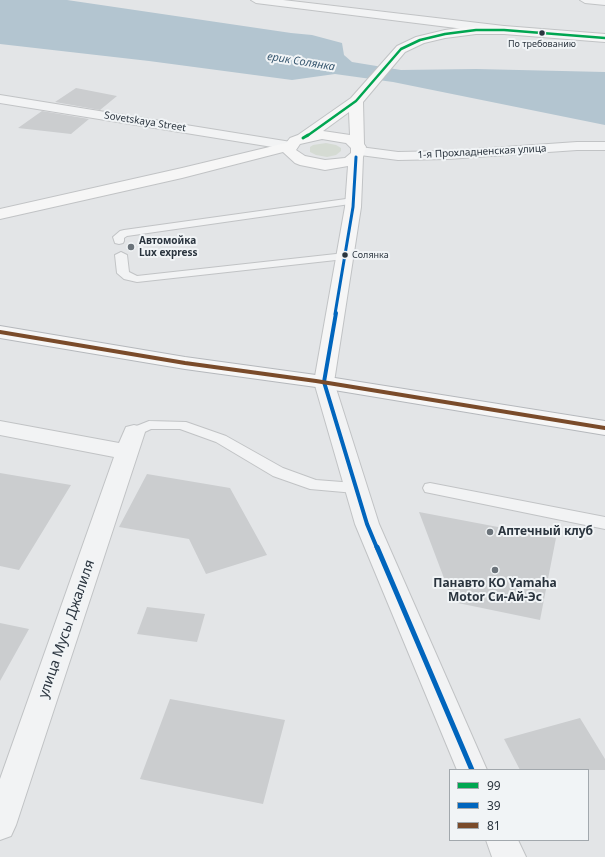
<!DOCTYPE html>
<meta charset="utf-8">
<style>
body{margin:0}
#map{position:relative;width:605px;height:857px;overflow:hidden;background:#e3e5e7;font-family:"Noto Sans",sans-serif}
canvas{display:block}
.legend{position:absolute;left:449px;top:769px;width:140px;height:72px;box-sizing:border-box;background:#f1f4f6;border:1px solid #a2a8ad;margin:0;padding:5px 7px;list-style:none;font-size:12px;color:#2b353f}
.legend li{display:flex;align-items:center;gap:8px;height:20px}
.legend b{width:20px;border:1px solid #a2a8ad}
</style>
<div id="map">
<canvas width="605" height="857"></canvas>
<ul class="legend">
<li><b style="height:5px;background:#00a651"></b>99</li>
<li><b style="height:5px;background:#0065bd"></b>39</li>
<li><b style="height:5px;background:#7a4b2a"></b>81</li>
</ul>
</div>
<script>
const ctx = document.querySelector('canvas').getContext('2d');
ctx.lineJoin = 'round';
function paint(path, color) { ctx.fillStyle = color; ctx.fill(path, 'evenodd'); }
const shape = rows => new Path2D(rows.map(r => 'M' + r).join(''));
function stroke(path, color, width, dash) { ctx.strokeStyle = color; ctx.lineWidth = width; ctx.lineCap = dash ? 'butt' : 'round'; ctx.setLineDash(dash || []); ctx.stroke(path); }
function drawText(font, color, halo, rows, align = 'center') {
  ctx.font = font + ' "Noto Sans",sans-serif'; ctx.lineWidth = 4; ctx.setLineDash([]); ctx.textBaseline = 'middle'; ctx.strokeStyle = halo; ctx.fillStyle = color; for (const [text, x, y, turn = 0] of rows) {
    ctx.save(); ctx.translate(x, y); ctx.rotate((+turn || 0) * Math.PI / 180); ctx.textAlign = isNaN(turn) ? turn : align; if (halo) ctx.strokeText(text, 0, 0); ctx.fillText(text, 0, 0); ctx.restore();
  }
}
const green = shape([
 [326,143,336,145,341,148,341,151,336,155,327,157,316,155,310,152,310,147,313,145]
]);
const water = shape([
 [0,0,67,0,291,33,312,35,342,43,344,55,352,62,401,70,476,69,605,72,605,125,393,82,335,74,292,80,149,61,0,44]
]);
const building = shape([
 [76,88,117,96,100,110,55,102],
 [42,111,89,119,71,134,18,128],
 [0,473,71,485,19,570,0,566],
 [147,474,230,488,267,555,206,574,189,539,119,527],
 [419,512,556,538,540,620,453,602],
 [147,607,205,614,197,642,137,634],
 [0,623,29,629,0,681],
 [170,699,285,720,263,804,140,779],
 [580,718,605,759,605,770,520,770,504,739]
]);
const service = shape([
 [353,198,357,199,358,201,357,203,127,236,124,238,124,241,123,243,119,244,115,243,113,237,120,231,124,230,353,198],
 [121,252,127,255,129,272,137,276,345,253,351,256,345,259,137,282,124,279,117,273,115,255,121,252],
 [149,421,186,422,226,436,283,468,316,480,355,483,360,484,362,488,360,492,355,493,310,489,273,476,216,442,180,429,151,429,134,437,129,435,127,432,129,429,149,421],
 [430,483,605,517,605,529,425,492,423,488,425,484,430,483]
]);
const minor = shape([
 [251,0,283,0,504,26,508,28,510,30,508,32,504,34,256,3,251,0],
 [580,0,605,0,605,5,585,3,580,0],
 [0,95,291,142,296,143,298,146,296,149,291,150,0,103,0,95],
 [577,142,605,142,605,150,577,150,448,159,398,160,360,155,355,154,353,151,355,148,360,147,398,152,448,151,577,142],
 [324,376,331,378,334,382,379,524,487,770,457,770,355,524,314,382,317,378,324,376],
 [0,421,119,443,126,427,134,425,142,427,145,432,16,825,11,836,0,840,0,779,114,457,0,435,0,421],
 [486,840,518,840,526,857,492,857,486,840]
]);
const secondary = shape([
 [476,26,504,26,605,34,605,42,504,34,476,34,445,38,424,43,405,52,363,102,364,144,366,147,363,157,361,207,334,382,331,386,324,388,317,386,314,382,345,207,348,166,325,170,300,165,295,163,283,152,182,178,0,219,0,209,182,168,286,143,290,138,298,135,351,98,397,46,416,37,445,30,476,26],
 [349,112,350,135,323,131,349,112],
 [322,139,346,143,351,148,351,153,345,158,325,160,305,156,296,150,300,144,322,139]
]);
const trunk = shape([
 [0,326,185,357,316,375,605,421,605,435,316,387,185,369,0,338,0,326]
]);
const bus1Far1 = shape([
 [307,136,356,101,401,49,420,40,445,34,476,30,504,30,605,38]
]);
const bus1 = shape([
 [303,138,308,135]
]);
const bus2Far2 = shape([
 [335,314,353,207,356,157]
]);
const bus2Far1 = shape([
 [336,313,324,382,367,524,377,548]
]);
const bus2 = shape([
 [377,547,472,770]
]);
const bus3 = shape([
 [0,332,185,363,316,381,605,428]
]);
const markers = [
 [542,33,3.5,"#2b353f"],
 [131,247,4,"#6b737a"],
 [345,255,3.5,"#2b353f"],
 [490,532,4,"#6b737a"],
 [495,570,4,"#6b737a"]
];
const farBusnames = [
 ["По требованию",542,44],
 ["Солянка",352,255,"left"]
];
const farStreetnames = [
 ["Sovetskaya Street",145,122,9],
 ["1-я Прохладненская улица",482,152,-3]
];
const farPoinames = [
 ["Автомойка",139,241],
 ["Lux express",139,253]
];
const farWaternames = [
 ["ерик Солянка",301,62,9]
];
const poiNames = [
 ["Аптечный клуб",498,532],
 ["Панавто КО Yamaha",495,584,"center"],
 ["Motor Си-Ай-Эс",495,598,"center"]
];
const nearStreetnames = [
 ["улица Мусы Джалиля",67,629,-71]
];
paint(green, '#d5dbd3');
paint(water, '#b3c5d0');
paint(building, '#cbcdcf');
stroke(service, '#c1c3c5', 2);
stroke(minor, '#c1c3c5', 2);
stroke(secondary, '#c1c3c5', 2);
stroke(trunk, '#b5b8bc', 2);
paint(service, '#f2f3f4');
paint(minor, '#f2f3f4');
paint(secondary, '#f6f6f6');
paint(trunk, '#f6f6f6');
stroke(bus1Far1, '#00a651', 2.5);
stroke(bus1, '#00a651', 3);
stroke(bus2Far2, '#0065bd', 3);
stroke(bus2Far1, '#0065bd', 4);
stroke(bus2, '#0065bd', 5);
stroke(bus3, '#7a4b2a', 4);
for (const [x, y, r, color] of markers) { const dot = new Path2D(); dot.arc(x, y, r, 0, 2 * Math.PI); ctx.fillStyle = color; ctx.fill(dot); stroke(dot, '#f1f4f6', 1.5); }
drawText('9px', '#2b353f', '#f1f4f6', farBusnames);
drawText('10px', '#2b353f', '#f1f4f6', farStreetnames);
drawText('bold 10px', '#2b353f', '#f1f4f6', farPoinames, 'left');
drawText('italic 11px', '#385870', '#f1f4f6', farWaternames);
drawText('bold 12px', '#2b353f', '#f1f4f6', poiNames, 'left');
drawText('14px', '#2b353f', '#f1f4f6', nearStreetnames);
</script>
